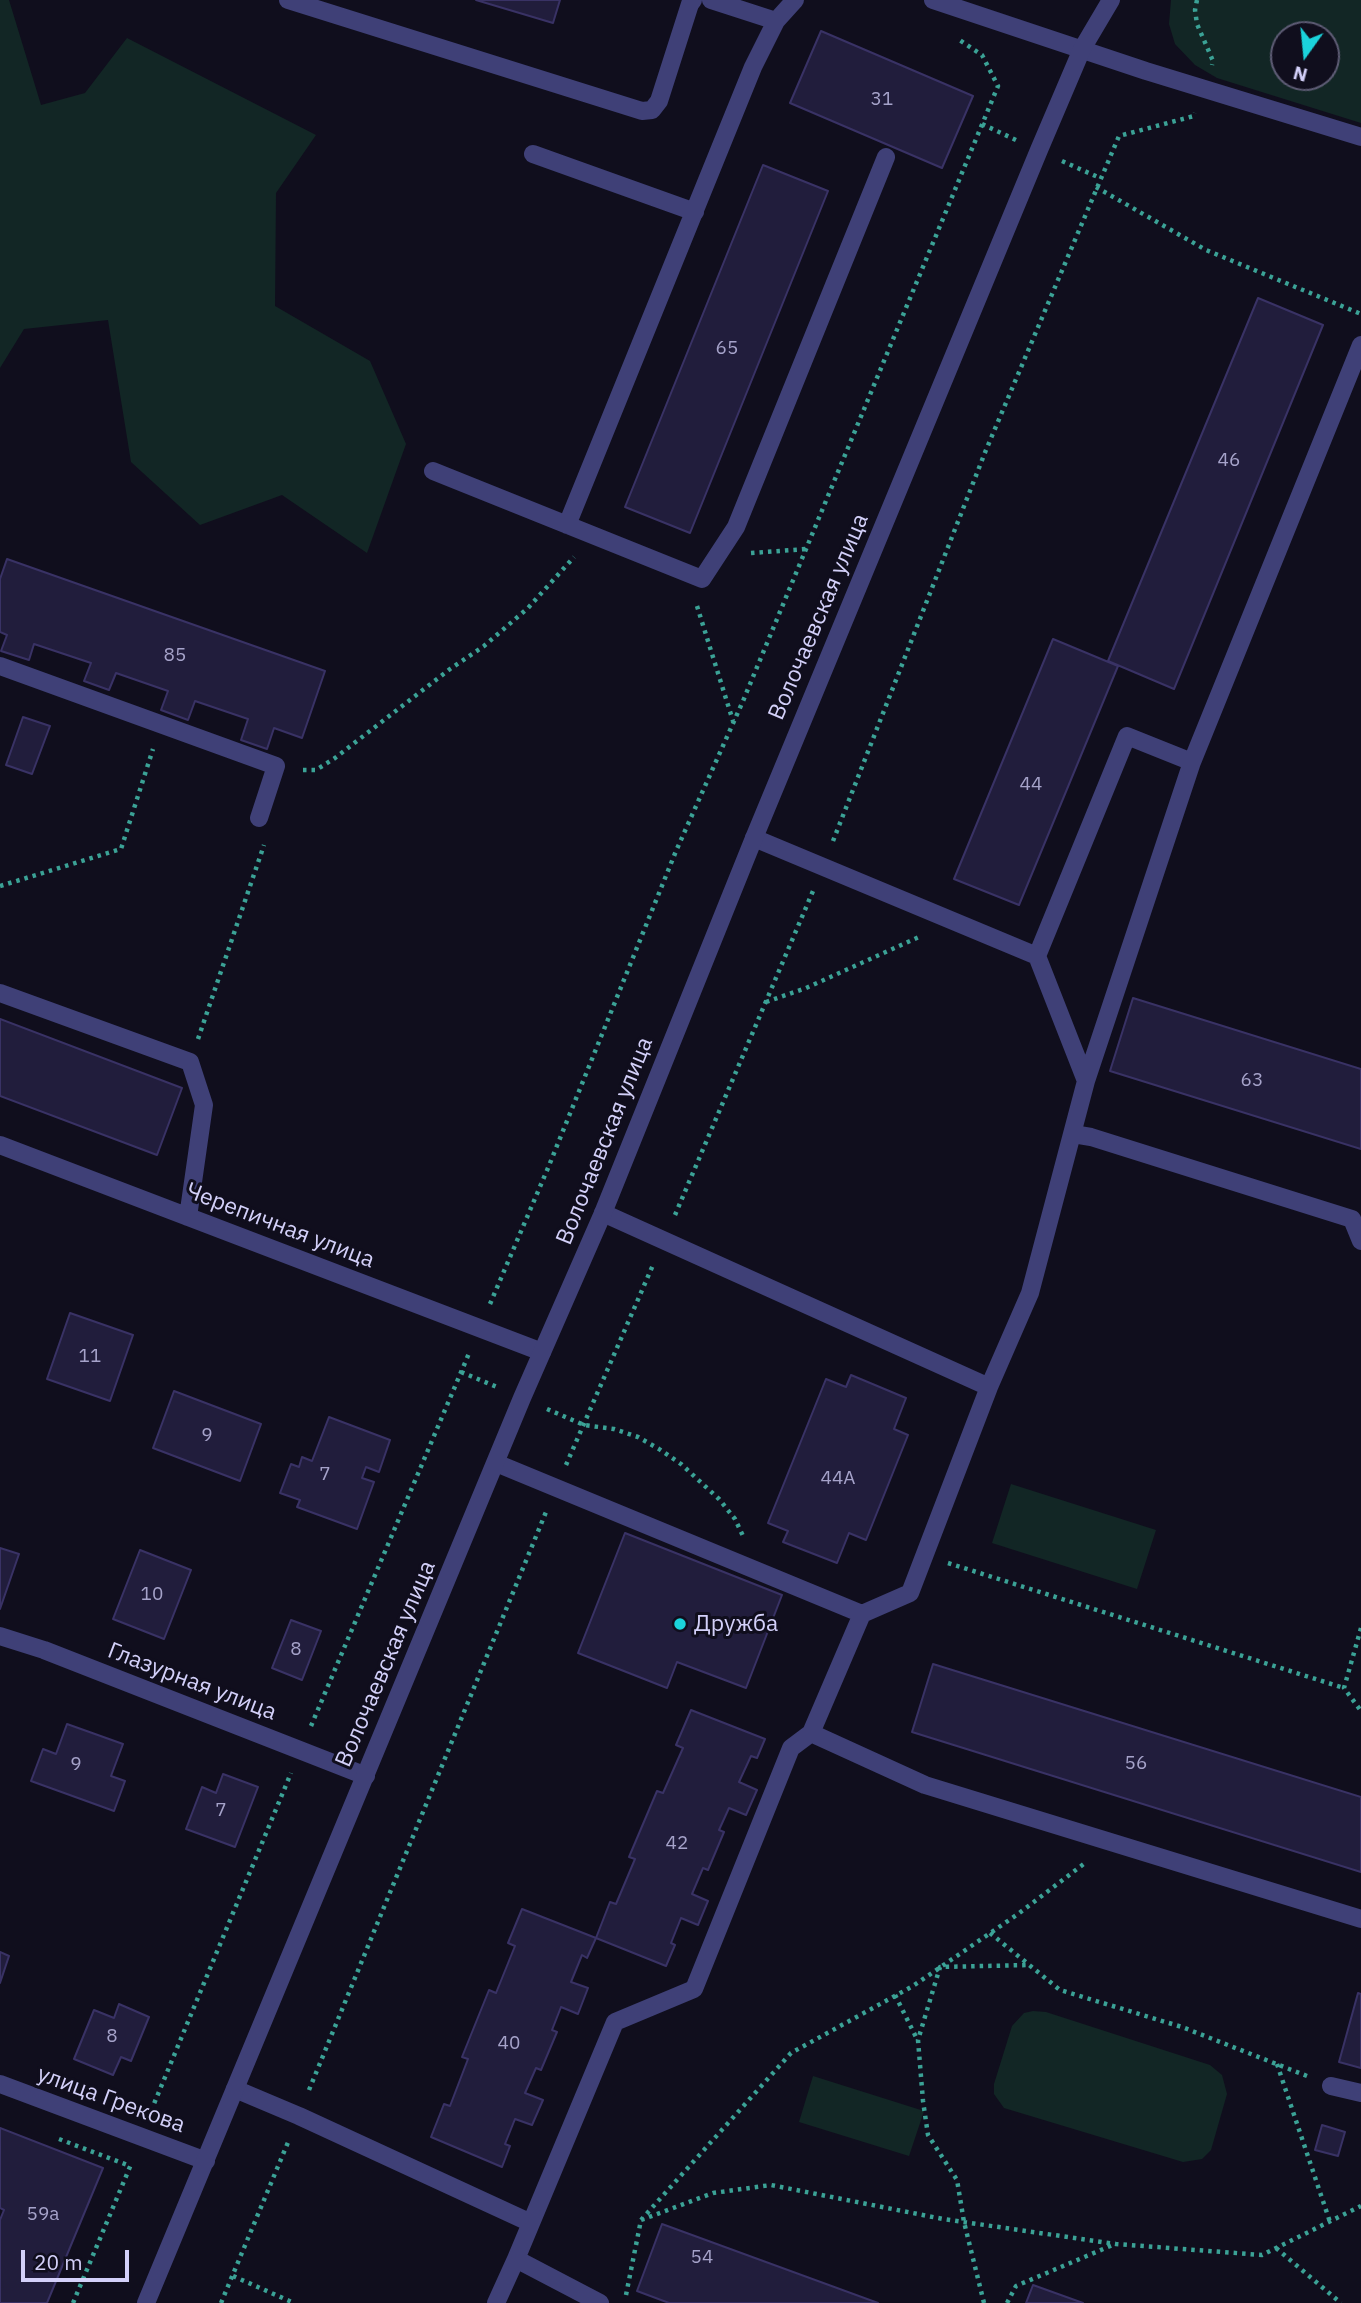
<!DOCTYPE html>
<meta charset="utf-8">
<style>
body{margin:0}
#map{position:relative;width:1361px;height:2303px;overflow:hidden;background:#100e1d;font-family:"IBM Plex Sans",sans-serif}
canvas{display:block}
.north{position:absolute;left:1270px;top:21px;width:70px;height:70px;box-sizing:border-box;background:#100e1d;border:2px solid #5e5c75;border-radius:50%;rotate:195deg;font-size:19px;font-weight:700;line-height:28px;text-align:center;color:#d3d0f9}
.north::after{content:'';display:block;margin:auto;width:24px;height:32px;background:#1bd3db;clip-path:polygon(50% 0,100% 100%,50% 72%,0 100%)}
.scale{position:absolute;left:21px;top:2250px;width:108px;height:32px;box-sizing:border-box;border:4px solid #d3d0f9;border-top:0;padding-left:9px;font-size:21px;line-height:24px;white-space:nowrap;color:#d3d0f9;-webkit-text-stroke:5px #100e1d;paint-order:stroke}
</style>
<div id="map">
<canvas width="1361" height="2303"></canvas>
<div class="north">N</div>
<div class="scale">20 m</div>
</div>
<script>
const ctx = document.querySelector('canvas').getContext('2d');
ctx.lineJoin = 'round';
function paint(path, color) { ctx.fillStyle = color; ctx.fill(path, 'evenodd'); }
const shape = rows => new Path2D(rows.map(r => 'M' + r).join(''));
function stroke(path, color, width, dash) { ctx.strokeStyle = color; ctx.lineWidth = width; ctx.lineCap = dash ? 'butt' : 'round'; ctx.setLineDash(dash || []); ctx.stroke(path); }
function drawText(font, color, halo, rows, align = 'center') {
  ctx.font = font + ' "IBM Plex Sans",sans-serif'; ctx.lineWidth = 6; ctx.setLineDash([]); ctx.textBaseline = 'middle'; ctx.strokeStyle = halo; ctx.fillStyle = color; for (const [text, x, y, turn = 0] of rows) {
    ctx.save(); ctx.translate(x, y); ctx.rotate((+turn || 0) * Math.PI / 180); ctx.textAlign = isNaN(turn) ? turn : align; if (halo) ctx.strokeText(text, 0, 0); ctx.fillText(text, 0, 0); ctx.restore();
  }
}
const green = shape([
 [0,0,9,0,41,105,85,93,127,38,316,135,276,193,275,306,370,361,406,444,367,553,282,495,200,525,131,462,108,320,24,329,0,368],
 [1171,0,1361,0,1361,123,1217,78,1195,65,1175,44,1169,24],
 [1284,35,1326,35,1326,77,1284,77],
 [1011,1484,1156,1530,1137,1589,992,1543],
 [1033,2011,1046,2012,1210,2065,1222,2075,1227,2094,1211,2150,1202,2159,1183,2162,1004,2108,994,2094,994,2084,1012,2026,1024,2013],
 [813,2076,924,2111,909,2156,799,2122]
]);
const building = shape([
 [476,0,560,0,553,23,476,0],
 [821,31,973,96,942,168,790,103,821,31],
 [763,165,828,191,690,533,625,507,763,165],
 [1258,298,1323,325,1174,689,1108,661,1258,298],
 [7,559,325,671,302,738,274,728,267,749,241,740,248,719,195,701,188,720,161,710,168,691,116,673,109,690,84,681,91,663,34,644,29,660,1,651,7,635,0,632,0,579,7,559],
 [1053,639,1118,666,1019,905,954,879,1053,639],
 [23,717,50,726,32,774,6,765,23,717],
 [1133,998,1361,1069,1361,1149,1110,1071,1133,998],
 [0,1019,182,1088,157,1155,0,1096,0,1019],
 [70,1313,133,1335,110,1401,47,1379,70,1313],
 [851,1375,906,1398,894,1429,908,1435,866,1540,849,1533,837,1563,783,1542,788,1531,768,1523,826,1379,846,1387,851,1375],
 [174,1391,261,1424,240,1481,153,1448,174,1391],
 [329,1417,390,1440,379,1472,366,1467,362,1478,374,1482,357,1529,297,1507,300,1500,280,1493,291,1464,299,1467,302,1457,312,1461,329,1417],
 [625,1533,782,1595,746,1688,677,1662,667,1688,578,1653,625,1533],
 [0,1548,19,1554,0,1609,0,1548],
 [140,1550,191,1570,164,1639,113,1619,140,1550],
 [291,1620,321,1631,302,1680,272,1668,291,1620],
 [933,1664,1361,1797,1361,1872,912,1732,933,1664],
 [691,1710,765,1739,757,1758,751,1756,739,1782,757,1790,746,1815,729,1808,719,1830,724,1832,708,1870,703,1868,692,1894,708,1901,698,1925,681,1918,671,1943,675,1945,666,1966,596,1938,610,1902,616,1904,635,1859,629,1857,657,1791,663,1793,683,1748,676,1745,691,1710],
 [67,1724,123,1744,111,1776,125,1781,114,1811,31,1781,43,1749,56,1754,67,1724],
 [223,1774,258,1787,235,1847,186,1829,202,1787,216,1793,223,1774],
 [522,1909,596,1938,587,1958,582,1955,571,1982,588,1988,578,2014,561,2007,552,2030,557,2032,541,2070,536,2068,525,2093,543,2100,532,2125,515,2119,505,2144,510,2146,502,2167,431,2137,444,2104,450,2106,468,2059,462,2057,489,1990,496,1993,515,1946,508,1943,522,1909],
 [0,1952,9,1956,0,1983,0,1952],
 [1358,1993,1361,1994,1361,2068,1339,2062,1358,1993],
 [119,2004,149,2017,131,2061,121,2057,113,2075,74,2059,94,2010,114,2018,119,2004],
 [1322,2125,1345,2132,1338,2156,1315,2150,1322,2125],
 [0,2128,103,2168,47,2303,0,2303,0,2220,4,2210,0,2208,0,2128],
 [662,2224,878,2303,669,2303,637,2291,662,2224],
 [1033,2285,1083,2303,1026,2303,1033,2285]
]);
const path = shape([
 [1197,0,1195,10,1197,24,1213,61,1212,65],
 [982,124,1016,140],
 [1062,161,1100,178],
 [1096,187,1206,250,1361,314],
 [751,553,806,549],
 [697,606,733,721],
 [303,770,316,770,335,758,450,669,484,646,528,608,574,557],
 [833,841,986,450,1119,136,1194,116,1195,113],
 [0,886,121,849,153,749],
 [766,1002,806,988,919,937],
 [198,1039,264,845],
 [675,1215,813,891],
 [490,1304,548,1168,676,851,743,701,998,86,982,55,958,39],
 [461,1372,497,1387],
 [547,1409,584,1425,614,1429,638,1437,659,1449,681,1464,719,1499,735,1519,743,1536],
 [566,1465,653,1265],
 [948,1563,1344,1688],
 [1361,1628,1344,1688,1361,1711],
 [311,1726,470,1351],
 [990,1933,1060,1990,1182,2027,1307,2076],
 [895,1995,917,2039],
 [1277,2064,1330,2222],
 [309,2090,546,1512],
 [151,2111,291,1773],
 [59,2139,130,2166],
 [641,2220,713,2193,771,2185,943,2219,1116,2244,1262,2255,1361,2206],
 [1276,2248,1341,2303],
 [233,2276,294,2303],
 [626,2295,641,2220,791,2053,913,1986,1018,1914,1085,1863],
 [73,2303,132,2162],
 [221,2303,289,2140],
 [984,2303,964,2222,957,2180,928,2135,923,2101,918,2040,940,1967,1029,1965],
 [1007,2303,1016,2286,1115,2244]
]);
const service = shape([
 [288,0,642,111,652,110,659,101,690,4,693,0],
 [711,0,776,21],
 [533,154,695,212],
 [433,471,702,579,736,527,886,157],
 [567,525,753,67,776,21,795,0],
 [0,666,276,766,259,818],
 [754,838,1037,956],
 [0,993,190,1062,204,1105,188,1217],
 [1086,1081,1192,762],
 [1073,1134,1091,1137,1352,1219,1361,1241],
 [0,1145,542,1352],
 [603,1213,989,1387],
 [496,1463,862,1614],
 [0,1636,44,1650,366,1776],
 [811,1733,925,1785,1361,1919],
 [1331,2086,1361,2093],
 [235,2089,299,2116,531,2223],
 [516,2259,600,2303],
 [496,2303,516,2259,615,2022,694,1989,791,1748,811,1733,862,1614,910,1593,989,1387,1030,1293,1086,1081,1037,956,1127,736,1192,762,1361,345]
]);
const minor = shape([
 [933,0,1146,71,1361,137],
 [0,2084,206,2161]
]);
const tertiary = shape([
 [146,2303,522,1398,603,1213,754,838,1039,150,1082,49,1111,0]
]);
const markers = [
 [680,1624,7,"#1bd3db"]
];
const numberNames = [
 ["31",882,100],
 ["65",727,349],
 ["46",1229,461],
 ["85",175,656],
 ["44",1031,785],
 ["63",1252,1081],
 ["11",90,1357],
 ["9",207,1436],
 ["7",325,1475],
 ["44А",838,1479],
 ["10",152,1595],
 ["8",296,1650],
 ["56",1136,1764],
 ["9",76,1765],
 ["7",221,1811],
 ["42",677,1844],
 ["8",112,2037],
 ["40",509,2044],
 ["59а",43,2215],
 ["54",702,2258]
];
const streetNames = [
 ["Волочаевская улица",819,617,-67],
 ["Волочаевская улица",605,1141,-68],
 ["Черепичная улица",280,1226,21],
 ["Волочаевская улица",386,1664,-67],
 ["Глазурная улица",192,1682,21],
 ["улица Грекова",111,2100,20]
];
const poiNames = [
 ["Дружба",694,1624]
];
paint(green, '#122625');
paint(building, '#211d3c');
stroke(building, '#393265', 2);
stroke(path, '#3ba296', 4.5, [3.5, 5]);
stroke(service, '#3f4077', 18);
stroke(minor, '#3f4077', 18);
stroke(tertiary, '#3f4077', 18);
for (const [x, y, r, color] of markers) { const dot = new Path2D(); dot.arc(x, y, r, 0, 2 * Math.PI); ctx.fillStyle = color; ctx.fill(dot); stroke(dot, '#100e1d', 2.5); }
drawText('19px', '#a6a3ca', null, numberNames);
drawText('23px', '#d3d0f9', '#100e1d', streetNames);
drawText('23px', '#d3d0f9', '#100e1d', poiNames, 'left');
</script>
